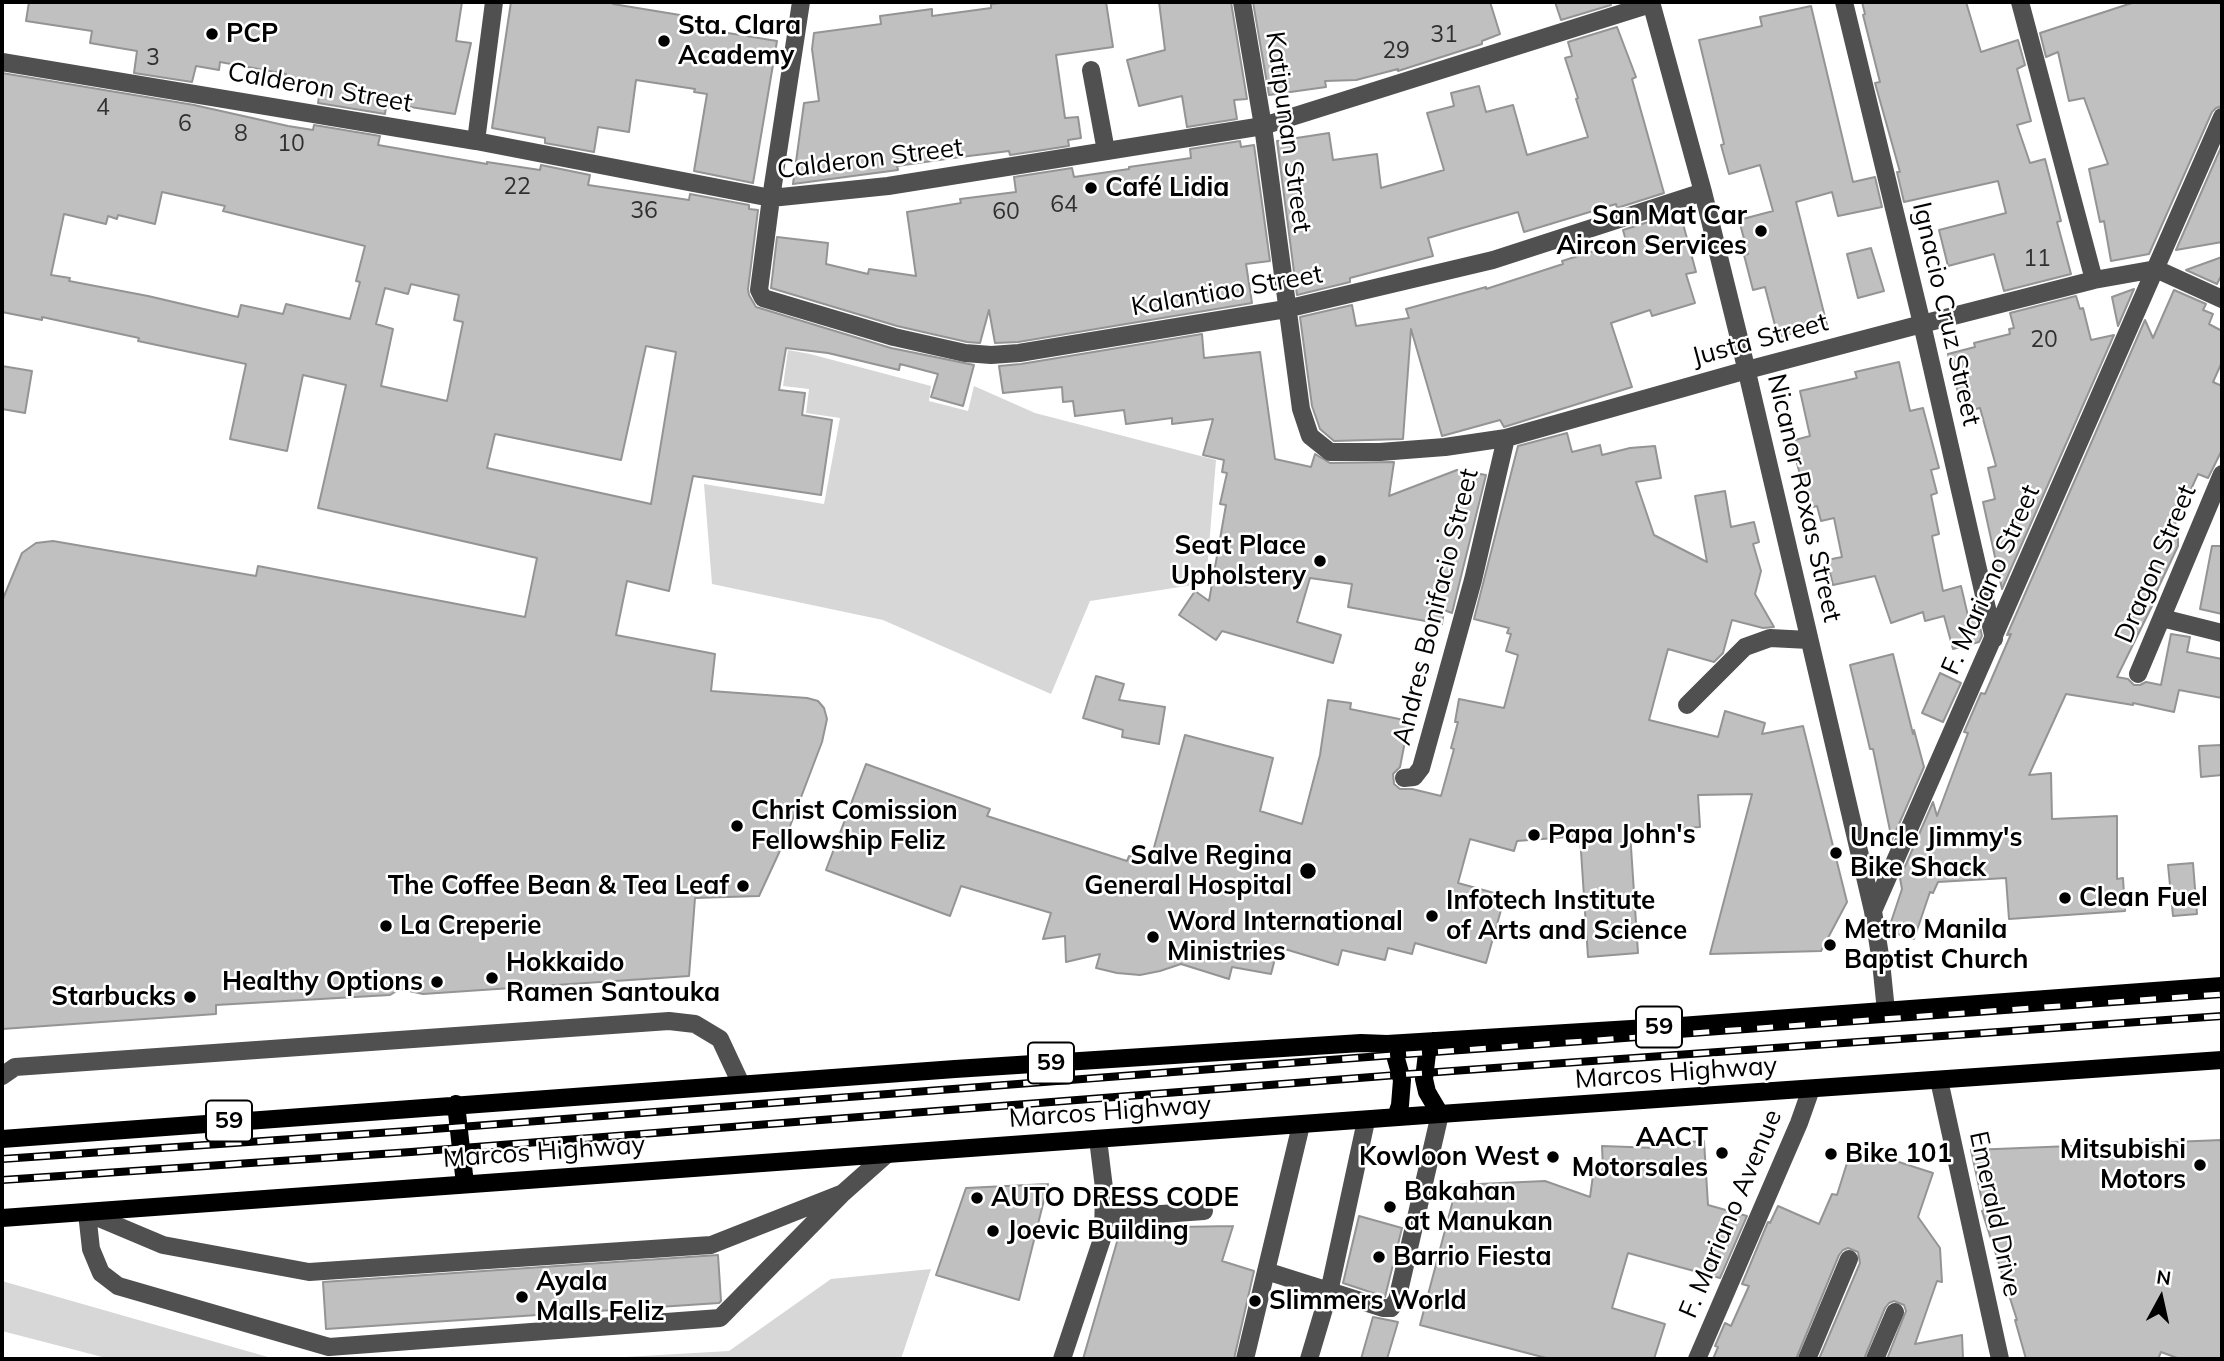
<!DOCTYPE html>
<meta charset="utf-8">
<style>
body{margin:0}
#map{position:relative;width:2224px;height:1361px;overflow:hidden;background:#fff;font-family:Mulish,sans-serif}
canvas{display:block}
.frame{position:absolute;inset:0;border:4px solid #000;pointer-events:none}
.north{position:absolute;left:2126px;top:1263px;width:70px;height:70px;-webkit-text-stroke:5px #fff;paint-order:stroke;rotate:8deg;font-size:19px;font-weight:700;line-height:28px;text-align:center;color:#000}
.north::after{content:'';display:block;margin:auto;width:24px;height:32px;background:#000;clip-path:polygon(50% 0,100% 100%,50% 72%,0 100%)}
</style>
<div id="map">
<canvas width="2224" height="1361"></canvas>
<div class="frame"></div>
<div class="north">N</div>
</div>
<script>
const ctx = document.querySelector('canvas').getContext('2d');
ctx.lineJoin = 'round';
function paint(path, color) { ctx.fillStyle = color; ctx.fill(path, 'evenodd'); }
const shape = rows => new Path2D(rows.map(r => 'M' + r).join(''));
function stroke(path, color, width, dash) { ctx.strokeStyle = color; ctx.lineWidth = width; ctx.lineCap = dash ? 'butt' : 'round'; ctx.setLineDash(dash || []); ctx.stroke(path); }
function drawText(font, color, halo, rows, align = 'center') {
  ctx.font = font + ' Mulish,sans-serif'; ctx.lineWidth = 5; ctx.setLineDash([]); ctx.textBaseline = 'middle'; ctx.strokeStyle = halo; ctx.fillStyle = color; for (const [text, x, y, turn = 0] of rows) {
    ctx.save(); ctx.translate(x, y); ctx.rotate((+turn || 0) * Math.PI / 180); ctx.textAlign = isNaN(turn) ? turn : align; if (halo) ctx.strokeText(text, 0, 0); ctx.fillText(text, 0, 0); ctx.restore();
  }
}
const green = shape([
 [788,350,810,354,931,386,929,401,968,411,974,386,1035,413,1216,460,1206,583,1090,601,1051,694,883,620,712,584,704,484,824,504,840,418,806,413,809,389,783,386],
 [931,1269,901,1359,590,1359,729,1351,831,1279],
 [2,1281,275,1359,110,1359,2,1331]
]);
const building = shape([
 [29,2,462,2,456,41,471,43,455,114,404,106,403,110,386,107,385,114,318,103,321,85,285,78,286,74,220,62,219,70,196,66,192,82,134,73,137,51,90,43,92,31,26,21,29,2],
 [511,2,613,2,613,4,686,16,685,26,777,41,753,183,694,171,707,94,694,92,695,89,636,80,629,132,598,127,594,152,545,143,545,138,492,128,511,2],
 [1011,2,1106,2,1113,47,1056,55,1065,118,1078,117,1081,138,1068,140,1069,146,1010,155,1009,151,953,158,897,166,898,170,793,184,804,103,819,101,812,49,814,33,881,24,880,16,932,9,932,16,991,8,991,4,1011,2],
 [1159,2,1231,2,1247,99,1234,100,1237,119,1187,127,1182,96,1139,106,1127,60,1165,50,1159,2],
 [1253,2,1490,2,1500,34,1482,41,1482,44,1398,71,1398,69,1356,80,1325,81,1326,87,1269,95,1253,2],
 [1555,2,1610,2,1611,5,1561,20,1555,2],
 [1862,2,1966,2,1981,52,2018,40,2025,65,2017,69,2031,121,2017,125,2030,163,2045,159,2061,221,2057,222,2071,274,2004,291,1994,254,1948,266,1939,230,2006,213,1998,181,1904,202,1897,172,1900,172,1875,83,1880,82,1863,15,1865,14,1862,2],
 [2135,2,2222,2,2222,106,2216,108,2212,112,2149,254,2111,261,2104,221,2100,222,2089,169,2108,164,2084,98,2069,101,2058,52,2046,57,2040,33,2135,2],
 [1811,6,1853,182,1875,177,1882,207,1838,216,1832,192,1796,202,1827,325,1778,337,1765,287,1753,290,1744,255,1748,254,1739,220,1773,211,1760,165,1729,174,1721,145,1724,144,1699,40,1762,26,1760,17,1811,6],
 [1617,27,1636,77,1632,79,1664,193,1617,208,1616,204,1524,232,1518,212,1428,238,1433,256,1350,278,1350,282,1297,295,1277,141,1329,133,1333,160,1377,154,1381,188,1444,170,1427,113,1454,106,1451,93,1479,86,1486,112,1513,105,1527,155,1588,137,1576,99,1578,98,1565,58,1572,56,1568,42,1617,27],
 [2,73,194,105,288,126,313,130,314,125,380,136,378,145,487,164,487,162,540,170,541,165,590,175,588,185,689,200,690,194,749,205,749,209,758,210,748,289,749,295,756,307,891,348,974,365,963,406,931,397,938,374,900,364,899,370,828,353,786,348,779,390,805,393,802,415,832,420,821,495,693,476,669,591,627,581,616,635,715,654,711,691,807,698,818,701,824,708,827,719,822,742,784,842,759,896,695,898,689,976,423,994,400,989,390,995,216,1005,216,1014,2,1029,2,601,22,553,36,543,53,541,256,576,258,566,525,617,537,558,318,508,346,385,303,375,287,451,230,439,246,364,138,341,139,338,42,317,42,320,2,312,2,73],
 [162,192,225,206,223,211,365,246,356,281,360,282,350,319,286,304,283,314,241,305,238,317,148,296,69,281,70,278,51,275,64,214,106,224,108,216,117,219,118,215,155,224,162,192],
 [411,284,459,295,454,320,463,322,447,401,381,386,393,329,376,324,385,288,408,294,411,284],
 [646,346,676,352,651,504,487,468,495,434,621,460,646,346],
 [1240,141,1241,147,1254,145,1270,261,1246,264,1252,303,1018,342,995,343,989,310,980,343,967,342,897,326,771,288,777,237,828,243,826,264,868,274,869,269,916,276,907,212,961,203,960,199,1016,192,1014,177,1072,168,1074,177,1129,169,1129,167,1191,158,1190,149,1240,141],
 [2222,145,2222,242,2176,250,2222,145],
 [1670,215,1672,222,1682,220,1696,272,1686,274,1695,303,1652,316,1650,310,1611,323,1632,387,1504,427,1500,420,1442,436,1411,329,1403,439,1334,441,1320,429,1312,406,1300,317,1352,305,1356,326,1409,318,1406,309,1486,287,1486,289,1563,264,1562,261,1626,241,1623,230,1670,215],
 [1871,248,1884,291,1858,298,1847,254,1871,248],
 [2222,257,2222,274,2217,284,2186,270,2222,257],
 [2134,289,2118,326,2112,297,2134,289],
 [2174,290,2206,304,2203,310,2213,314,2209,324,2222,331,2222,362,2213,382,2222,386,2222,450,2208,478,2198,474,2170,535,2178,538,2178,546,2151,603,2153,604,2117,677,2128,679,2134,685,2140,685,2146,682,2161,685,2171,634,2190,637,2187,652,2222,659,2222,698,2179,690,2174,712,2133,703,2133,705,2066,694,2029,775,2051,773,2052,819,2117,816,2117,879,2123,878,2125,911,2009,919,2006,878,1938,882,1933,893,1930,892,1914,939,1888,931,1902,889,1900,878,1933,802,1937,816,1968,733,1964,732,1981,693,1985,694,2011,634,2007,635,2145,320,2153,338,2174,290],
 [2076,296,2080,309,2083,308,2091,340,2114,335,2002,589,1983,502,1995,499,1988,468,1996,466,1980,408,1963,412,1948,354,1975,347,1974,343,2010,334,2009,329,2014,328,2010,313,2076,296],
 [1202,334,1204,358,1260,352,1275,459,1311,467,1315,454,1330,463,1394,462,1389,496,1457,470,1486,475,1452,613,1444,610,1442,624,1348,607,1352,584,1310,578,1297,622,1341,635,1333,663,1222,631,1216,640,1179,615,1195,591,1209,601,1226,505,1220,504,1227,473,1222,472,1224,460,1203,455,1213,419,1172,424,1172,418,1126,424,1124,410,1075,416,1073,401,1063,402,1062,387,1003,393,999,366,1021,364,1202,334],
 [1899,362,1910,411,1923,408,1939,468,1931,470,1937,493,1931,495,1939,534,1932,536,1943,591,1961,586,1968,616,1977,614,1982,636,1979,642,1953,649,1944,616,1925,621,1923,612,1891,623,1875,576,1833,585,1827,560,1842,557,1834,518,1821,521,1817,506,1809,508,1791,441,1810,436,1800,391,1857,378,1855,372,1899,362],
 [2,366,32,371,25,413,2,409,2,366],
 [1567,433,1572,452,1600,445,1602,455,1630,448,1655,446,1661,478,1636,482,1654,535,1707,562,1695,496,1725,491,1731,527,1754,522,1759,542,1753,544,1761,571,1755,594,1774,627,1763,628,1732,620,1723,653,1714,662,1668,649,1649,720,1718,737,1725,711,1765,723,1762,734,1803,726,1847,902,1821,951,1710,954,1752,794,1698,795,1700,827,1630,832,1638,953,1588,957,1580,836,1517,841,1514,851,1470,839,1458,883,1505,896,1486,963,1415,943,1412,954,1388,948,1385,960,1342,950,1338,965,1278,947,1271,974,1232,967,1229,979,1181,964,1160,971,1140,975,1117,973,1096,968,1100,954,1066,962,1065,936,1043,939,1051,913,961,886,950,916,826,870,866,764,990,809,987,816,1127,861,1129,856,1150,862,1185,735,1273,758,1260,811,1302,824,1320,755,1328,700,1351,703,1350,709,1409,721,1400,767,1393,774,1394,784,1400,789,1412,789,1441,796,1454,749,1451,748,1458,722,1455,722,1459,699,1504,708,1518,655,1506,651,1511,634,1507,633,1509,628,1474,619,1518,446,1567,433],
 [2212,546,2222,546,2222,614,2200,609,2212,546],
 [1893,654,1913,734,1914,730,1924,767,1892,840,1873,749,1870,749,1850,665,1893,654],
 [1940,673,1961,683,1943,722,1922,713,1940,673],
 [1096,676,1124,684,1119,700,1165,707,1159,744,1122,737,1123,730,1083,718,1096,676],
 [2222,745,2222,775,2201,777,2199,746,2222,745],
 [2193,863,2197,914,2173,916,2168,865,2193,863],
 [2222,1140,2222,1359,2180,1359,2161,1352,2158,1359,2026,1359,2015,1320,2017,1320,1982,1211,1984,1210,1971,1150,2222,1140],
 [1704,1141,1708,1205,1747,1216,1720,1278,1628,1253,1612,1308,1665,1324,1654,1359,1550,1359,1420,1325,1457,1185,1545,1181,1590,1197,1594,1168,1603,1170,1602,1146,1657,1148,1657,1144,1704,1141],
 [1852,1147,1933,1173,1918,1217,1940,1248,1942,1282,1937,1281,1915,1344,1962,1335,1963,1359,1887,1359,1906,1311,1904,1305,1894,1301,1889,1303,1885,1308,1864,1359,1819,1359,1860,1263,1858,1252,1848,1248,1843,1250,1839,1255,1796,1359,1713,1359,1718,1347,1715,1346,1725,1323,1731,1326,1749,1286,1742,1284,1768,1222,1770,1223,1778,1206,1819,1224,1832,1194,1837,1195,1852,1147],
 [1048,1184,1019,1300,936,1275,966,1188,1048,1184],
 [1359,1216,1402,1228,1385,1297,1343,1283,1359,1216],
 [1233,1226,1222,1261,1254,1271,1234,1359,1083,1359,1121,1228,1233,1226],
 [718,1255,721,1301,719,1303,326,1329,323,1282,718,1255],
 [1373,1317,1398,1322,1387,1359,1361,1359,1373,1317]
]);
const minor = shape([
 [801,2,771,198,759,290,763,298,894,337,965,353,991,355,1019,353,1286,309,1493,260,1703,192],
 [1242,2,1263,126,1301,409,1310,436,1330,452,1380,452,1445,447,1506,438,1747,370,1922,324,2094,280,2156,269,2222,299],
 [1651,2,1703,192,1739,338,1873,911,1881,962,1886,1011],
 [1844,2,1922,324,1994,639],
 [2020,2,2094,280],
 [2,62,476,141,771,198,888,186,1263,126,1651,4],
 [1091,70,1106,151],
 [476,141,494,2],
 [2162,618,2222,633],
 [2138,674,2222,474],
 [1687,705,1745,647,1770,638,1809,640],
 [1404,778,1414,777,1421,768,1473,580,1506,438],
 [1873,911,2222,117],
 [2,1076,15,1067,669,1021,695,1024,720,1039,741,1084],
 [1939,1080,2000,1359],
 [843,1193,720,1318,329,1347,118,1286,101,1273,91,1249,87,1213,163,1245,309,1272,711,1245,843,1193,887,1154],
 [1104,1218,1204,1211],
 [1266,1271,1383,1308,1391,1308,1397,1300,1440,1114],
 [1062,1359,1103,1236,1104,1188,1098,1139],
 [1245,1359,1301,1125],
 [1309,1359,1329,1292,1366,1121],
 [1697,1359,1799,1123,1811,1089],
 [1807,1359,1849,1259],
 [1875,1359,1895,1312]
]);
const major = shape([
 [1433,1041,1427,1053,1424,1079,1427,1092,1440,1114],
 [1387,1044,1395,1055,1402,1080,1400,1105,1396,1117],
 [456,1104,465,1184],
 [2,1139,955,1069,1361,1043,1387,1044,1680,1026,2222,986],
 [2,1218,1440,1114,2222,1060]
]);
const rail = shape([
 [2,1159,408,1131,1407,1054,2222,994],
 [2,1180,411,1152,1410,1074,2222,1016]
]);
const markers = [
 [212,34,7,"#000"],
 [664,41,7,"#000"],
 [1091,188,7,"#000"],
 [1761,231,7,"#000"],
 [1320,561,7,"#000"],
 [737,826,7,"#000"],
 [1534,835,7,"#000"],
 [1836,853,7,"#000"],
 [1308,871,9,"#000"],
 [743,886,7,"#000"],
 [2065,898,7,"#000"],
 [1432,916,7,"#000"],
 [386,926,7,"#000"],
 [1153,937,7,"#000"],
 [1830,945,7,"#000"],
 [492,978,7,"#000"],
 [437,982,7,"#000"],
 [190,997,7,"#000"],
 [1722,1153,7,"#000"],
 [1831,1154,7,"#000"],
 [1553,1157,7,"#000"],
 [2200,1165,7,"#000"],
 [977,1198,7,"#000"],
 [1390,1207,7,"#000"],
 [993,1231,7,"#000"],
 [1379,1257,7,"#000"],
 [522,1297,7,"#000"],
 [1255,1301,7,"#000"]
];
const numberNames = [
 ["31",1444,35],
 ["29",1396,51],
 ["3",153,58],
 ["4",103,108],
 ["6",185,124],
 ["8",241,134],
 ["10",291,144],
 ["22",517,187],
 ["64",1064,205],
 ["36",644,211],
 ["60",1006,212],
 ["11",2037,259],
 ["20",2044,340]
];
const shields = [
 [1659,1027,46],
 [1051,1063,46],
 [229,1121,46]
];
const shieldNames = [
 ["59",1659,1027],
 ["59",1051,1063],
 ["59",229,1121]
];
const poiNames = [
 ["Sta. Clara",678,26],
 ["Academy",678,56],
 ["PCP",226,34],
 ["Café Lidia",1105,188],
 ["San Mat Car",1747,216,"right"],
 ["Aircon Services",1747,246,"right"],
 ["Seat Place",1306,546,"right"],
 ["Upholstery",1306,576,"right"],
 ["Christ Comission",751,811],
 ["Fellowship Feliz",751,841],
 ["Papa John's",1548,835],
 ["Uncle Jimmy's",1850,838],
 ["Bike Shack",1850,868],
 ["Salve Regina",1292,856,"right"],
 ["General Hospital",1292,886,"right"],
 ["The Coffee Bean & Tea Leaf",729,886,"right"],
 ["Clean Fuel",2079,898],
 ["Infotech Institute",1446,901],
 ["of Arts and Science",1446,931],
 ["Word International",1167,922],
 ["Ministries",1167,952],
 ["La Creperie",400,926],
 ["Metro Manila",1844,930],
 ["Baptist Church",1844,960],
 ["Hokkaido",506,963],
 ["Ramen Santouka",506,993],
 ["Healthy Options",423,982,"right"],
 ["Starbucks",176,997,"right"],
 ["AACT",1708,1138,"right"],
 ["Motorsales",1708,1168,"right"],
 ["Mitsubishi",2186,1150,"right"],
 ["Motors",2186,1180,"right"],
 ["Bike 101",1845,1154],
 ["Kowloon West",1539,1157,"right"],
 ["Bakahan",1404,1192],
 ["at Manukan",1404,1222],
 ["AUTO DRESS CODE",991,1198],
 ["Joevic Building",1007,1231],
 ["Barrio Fiesta",1393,1257],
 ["Ayala",536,1282],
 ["Malls Feliz",536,1312],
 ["Slimmers World",1269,1301]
];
const streetNames = [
 ["Calderon Street",320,88,10],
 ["Katipunan Street",1288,132,82],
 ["Calderon Street",870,159,-7],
 ["Kalantiao Street",1227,291,-10],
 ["Ignacio Cruz Street",1946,314,77],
 ["Justa Street",1760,340,-15],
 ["Nicanor Roxas Street",1804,498,77],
 ["Dragon Street",2156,564,-67],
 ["F. Mariano Street",1991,580,-66],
 ["Andres Bonifacio Street",1436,607,-76],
 ["Marcos Highway",1676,1073,-4],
 ["Marcos Highway",1110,1112,-4],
 ["Marcos Highway",544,1152,-4],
 ["F. Mariano Avenue",1731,1214,-67],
 ["Emerald Drive",1995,1214,78]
];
paint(green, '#d7d7d7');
paint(building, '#c0c0c0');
stroke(building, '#949494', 2);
stroke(minor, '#505050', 18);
stroke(major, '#000', 18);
stroke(rail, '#000', 8);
stroke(rail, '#fff', 5, [16]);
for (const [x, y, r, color] of markers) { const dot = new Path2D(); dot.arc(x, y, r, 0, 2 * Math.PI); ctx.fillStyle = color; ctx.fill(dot); stroke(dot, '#fff', 2.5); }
drawText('23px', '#303030', null, numberNames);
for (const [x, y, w] of shields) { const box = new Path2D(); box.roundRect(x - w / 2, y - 20.5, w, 41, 5); ctx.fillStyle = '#fff'; ctx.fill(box); stroke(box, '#000', 2); }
drawText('bold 24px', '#000', null, shieldNames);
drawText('bold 26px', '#000', '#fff', poiNames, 'left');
drawText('26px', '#000', '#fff', streetNames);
</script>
